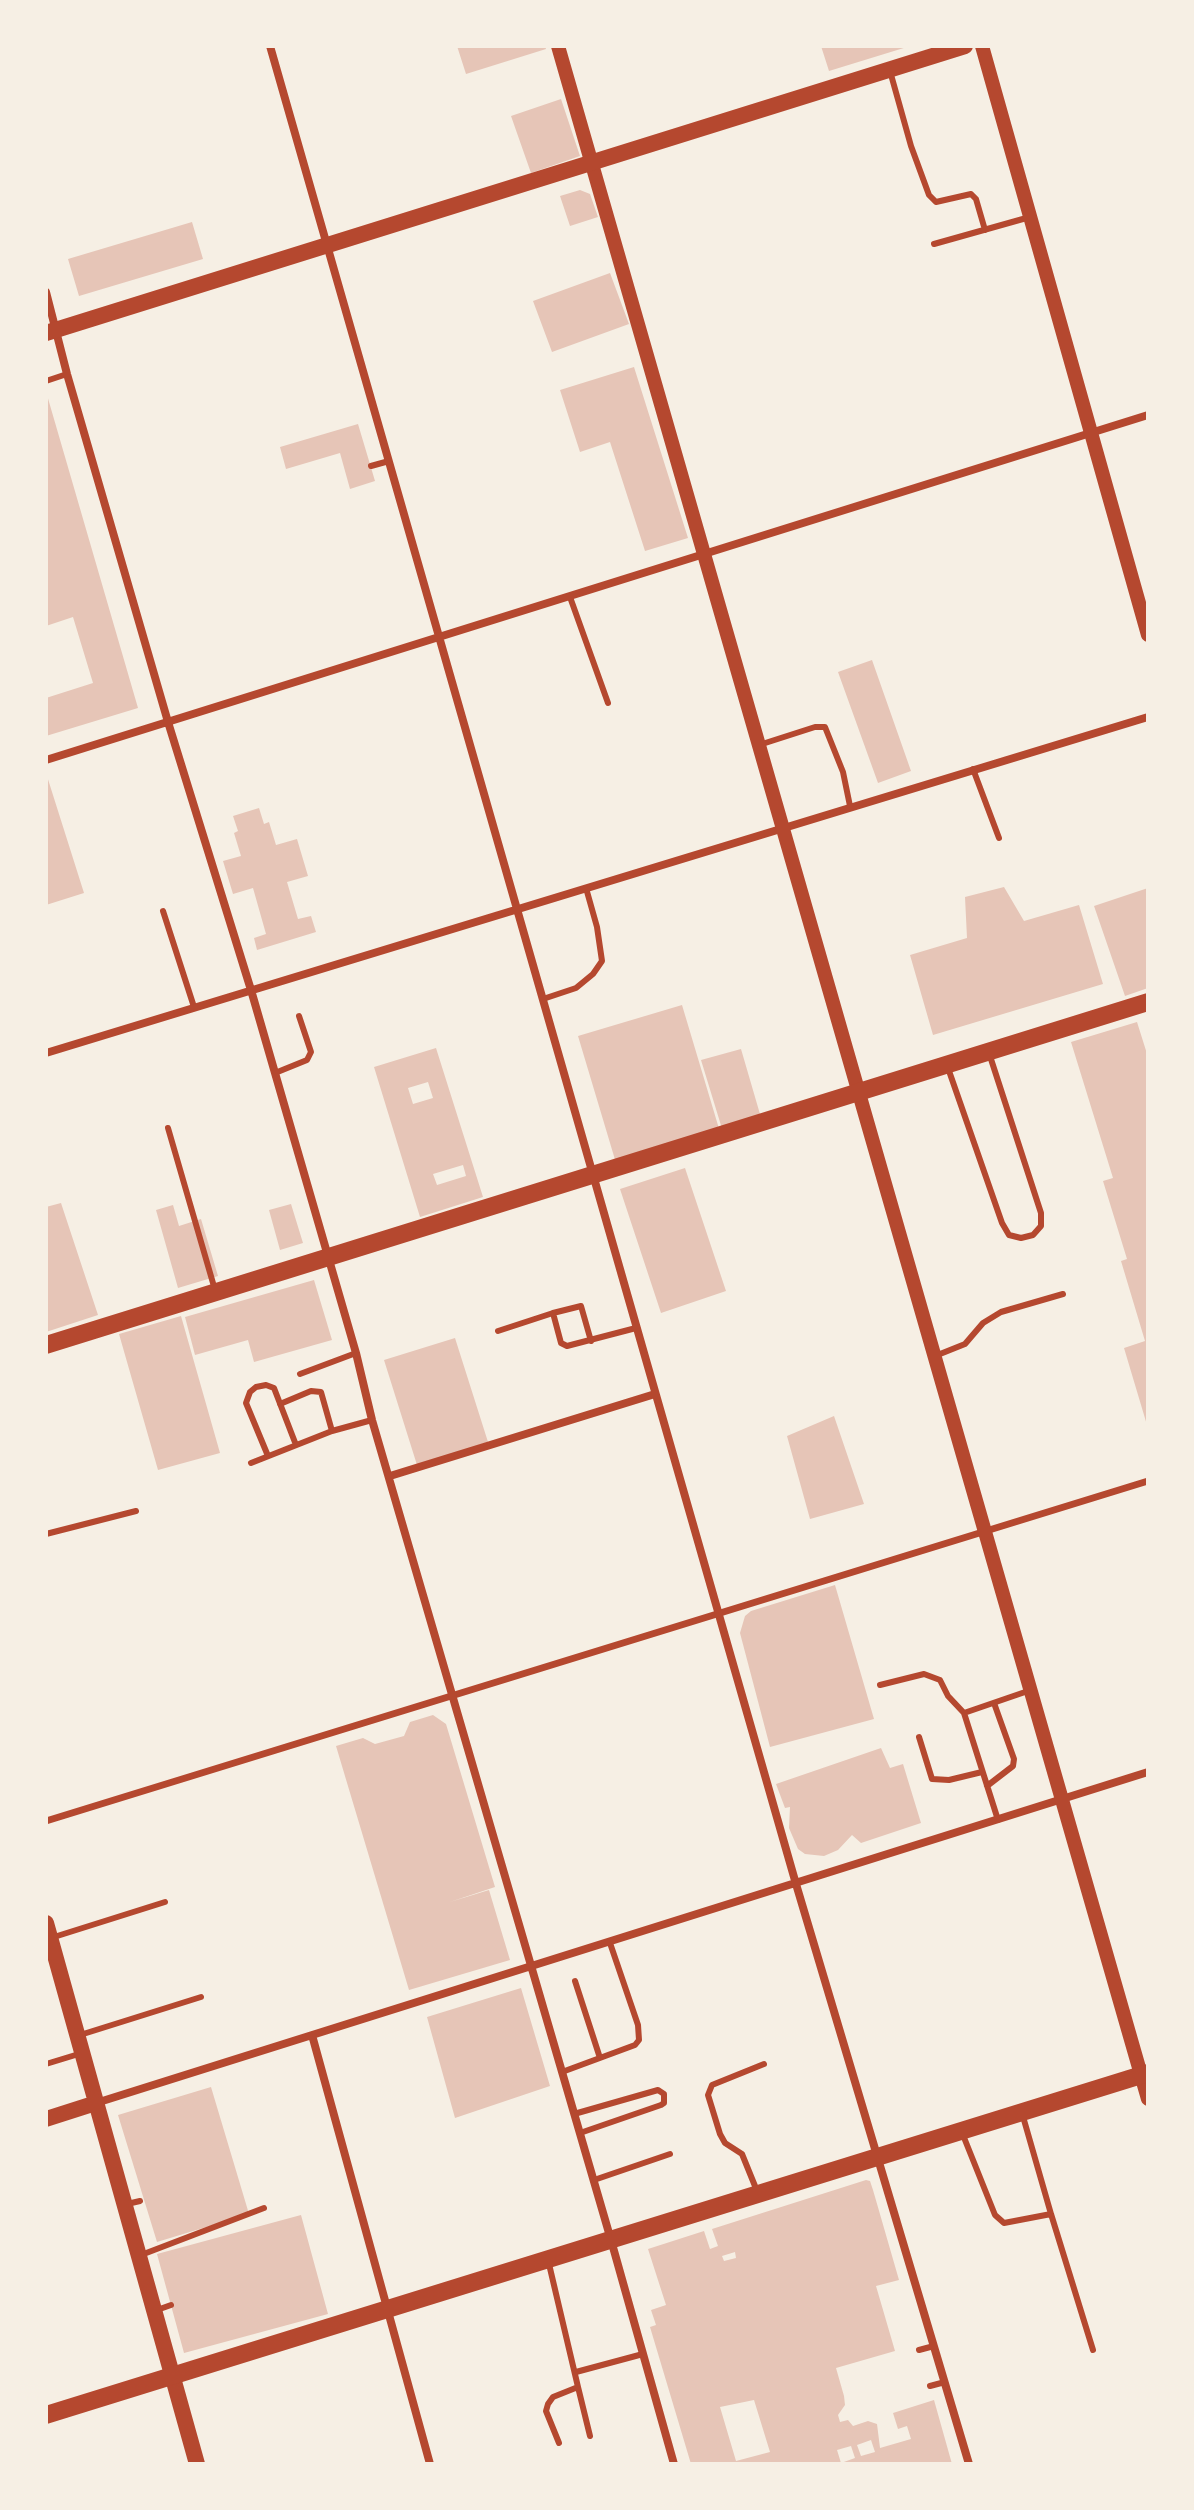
<!DOCTYPE html>
<style>
body{margin:0}
#map{position:relative;width:1194px;height:2510px;overflow:hidden;background:#f6efe4;font-family:"Open Sans",sans-serif}
canvas{display:block}
.frame{position:absolute;inset:0;border:48px solid #f6efe4;pointer-events:none}
</style>
<div id="map">
<canvas width="1194" height="2510"></canvas>
<div class="frame"></div>
</div>
<script>
const ctx = document.querySelector('canvas').getContext('2d');
ctx.lineJoin = 'round';
function paint(path, color) { ctx.fillStyle = color; ctx.fill(path, 'evenodd'); }
const shape = rows => new Path2D(rows.map(r => 'M' + r).join(''));
function stroke(path, color, width, dash) { ctx.strokeStyle = color; ctx.lineWidth = width; ctx.lineCap = dash ? 'butt' : 'round'; ctx.setLineDash(dash || []); ctx.stroke(path); }
const building = shape([
 [457,46,545,46,546,49,466,74],
 [821,46,907,46,907,47,829,71],
 [561,99,580,156,531,173,511,116],
 [580,190,590,194,598,217,570,226,560,196],
 [192,222,203,259,79,296,68,259],
 [610,273,629,324,552,352,533,301],
 [634,367,688,538,645,551,610,442,580,452,560,390],
 [47,395,138,708,46,736,46,698,93,683,73,617,46,626],
 [358,424,375,481,350,489,340,453,286,469,280,447],
 [872,660,911,771,878,783,838,672],
 [46,773,84,893,46,905],
 [259,808,264,824,269,822,276,845,297,839,308,876,287,882,298,919,311,916,316,932,257,950,254,938,266,934,253,888,233,894,223,861,241,856,234,833,238,831,233,816],
 [1004,887,1024,921,1079,905,1103,984,933,1035,910,955,967,938,965,897],
 [1148,888,1148,988,1125,996,1094,906],
 [682,1005,720,1132,616,1163,578,1036],
 [1137,1022,1148,1057,1147,1425,1124,1348,1145,1341,1121,1261,1127,1259,1103,1181,1113,1178,1071,1042],
 [436,1048,483,1197,420,1217,374,1067],
 [428,1082,433,1098,413,1104,408,1088],
 [463,1165,466,1176,437,1185,433,1174],
 [741,1049,762,1121,723,1132,701,1060],
 [685,1168,726,1291,661,1313,620,1189],
 [61,1203,98,1315,46,1332,46,1207],
 [291,1204,303,1243,280,1250,269,1210],
 [173,1205,179,1226,201,1219,218,1276,178,1288,156,1210],
 [314,1280,332,1340,254,1362,248,1340,195,1355,185,1317],
 [181,1316,220,1453,158,1470,119,1334],
 [455,1338,488,1442,417,1465,384,1360],
 [834,1416,864,1504,810,1519,787,1436],
 [835,1585,874,1719,770,1747,740,1633,745,1616,751,1611],
 [433,1715,446,1724,495,1887,450,1902,489,1890,510,1960,409,1990,336,1746,363,1738,375,1744,404,1736,410,1722],
 [881,1748,890,1768,903,1764,921,1823,861,1843,852,1835,838,1850,824,1856,805,1854,798,1849,789,1828,790,1807,785,1808,776,1784],
 [521,1988,550,2086,455,2118,427,2017],
 [211,2087,249,2214,157,2242,118,2115],
 [866,2180,870,2181,873,2190,899,2280,876,2286,895,2351,836,2368,844,2396,845,2405,838,2415,840,2422,848,2420,853,2426,868,2421,877,2424,880,2448,911,2439,907,2426,898,2429,893,2413,934,2400,952,2464,691,2464,650,2327,656,2325,651,2310,666,2305,648,2249,704,2231,710,2249,718,2246,712,2229],
 [735,2252,736,2258,724,2261,722,2256],
 [754,2400,770,2452,736,2461,720,2407],
 [871,2440,875,2452,861,2456,857,2445],
 [851,2446,855,2458,841,2463,837,2450],
 [301,2215,328,2314,184,2353,157,2254]
]);
const service = shape([
 [890,71,911,146,929,195,936,202,971,194,976,199,985,230],
 [934,244,1030,217],
 [46,381,67,374],
 [371,466,389,461],
 [570,597,608,703],
 [759,745,815,727,825,727,843,772,850,806],
 [973,769,999,838],
 [163,911,194,1007],
 [543,999,576,988,593,974,602,961,597,927,586,888],
 [948,1068,1002,1223,1009,1235,1021,1238,1033,1235,1041,1226,1041,1213,989,1053],
 [275,1073,307,1060,311,1052,299,1016],
 [168,1128,215,1290],
 [553,1313,581,1306,591,1341],
 [498,1331,553,1313,561,1343,567,1346,636,1328],
 [935,1356,965,1344,983,1323,1001,1312,1063,1294],
 [300,1374,356,1353],
 [280,1404,311,1391,321,1392,332,1431],
 [268,1456,246,1403,250,1392,256,1387,266,1385,274,1388,296,1445],
 [251,1463,332,1431,372,1420],
 [46,1534,136,1511],
 [880,1685,924,1674,940,1680,948,1696,964,1713,998,1820],
 [964,1713,1028,1691],
 [919,1737,932,1779,949,1780,982,1772],
 [987,1786,1013,1766,1014,1759,994,1703],
 [54,1937,165,1902],
 [575,1981,600,2058],
 [80,2035,201,1997],
 [46,2064,82,2053],
 [562,2072,635,2045,639,2040,638,2025,610,1943],
 [1022,2113,1051,2214],
 [574,2114,658,2090,664,2094,664,2103,661,2105,580,2133],
 [963,2135,995,2215,1004,2223,1051,2214,1093,2350],
 [594,2180,670,2154],
 [757,2191,742,2154,725,2143,720,2134,708,2095,712,2085,764,2064],
 [127,2204,140,2201],
 [141,2255,264,2208],
 [549,2264,578,2387,553,2397,548,2404,546,2411,559,2443],
 [157,2310,171,2305],
 [919,2350,934,2346],
 [576,2372,643,2354],
 [930,2386,945,2382],
 [578,2387,590,2436]
]);
const pedestrian = shape([
 [46,1821,1148,1481]
]);
const minor = shape([
 [270,46,796,1884,969,2464],
 [46,292,67,374,168,722,251,990,356,1353,372,1420,611,2240,674,2464],
 [46,760,1148,415],
 [46,1053,1148,717],
 [390,1476,655,1394],
 [312,2035,430,2464],
 [96,2103,1148,1772]
]);
const tertiary = shape([
 [558,46,1148,2099],
 [982,46,1148,635]
]);
const secondary = shape([
 [46,333,965,46],
 [46,1923,197,2464],
 [46,2119,96,2103]
]);
const primary = shape([
 [46,1345,1148,1002],
 [46,2415,1148,2073]
]);
paint(building, '#e6c5b7');
stroke(service, '#b5482f', 6);
stroke(pedestrian, '#b5482f', 7);
stroke(minor, '#b5482f', 8);
stroke(tertiary, '#b5482f', 14);
stroke(secondary, '#b5482f', 16);
stroke(primary, '#b5482f', 18);
</script>
